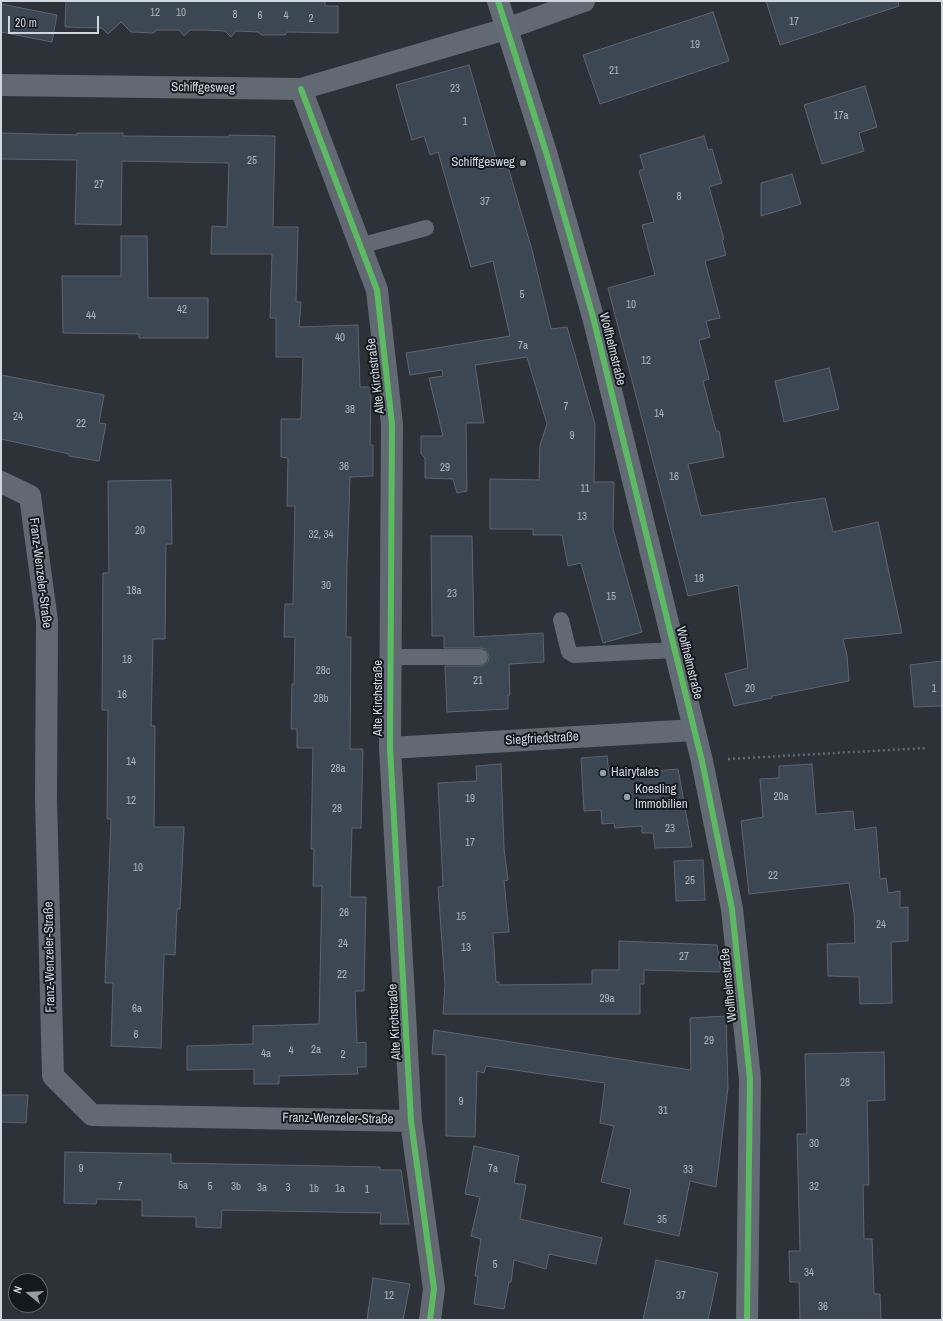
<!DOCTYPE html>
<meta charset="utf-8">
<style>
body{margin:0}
#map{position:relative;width:943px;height:1321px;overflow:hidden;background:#2c3238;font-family:"Archivo Narrow",sans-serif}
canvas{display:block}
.frame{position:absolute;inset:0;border:2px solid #d1d7df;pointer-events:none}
.north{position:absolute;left:8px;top:1273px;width:40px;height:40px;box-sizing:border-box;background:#14191e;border:1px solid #60656b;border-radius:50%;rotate:288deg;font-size:11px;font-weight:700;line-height:16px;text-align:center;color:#d1d7df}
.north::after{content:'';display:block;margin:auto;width:14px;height:18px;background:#979da5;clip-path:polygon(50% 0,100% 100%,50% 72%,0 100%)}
.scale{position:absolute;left:8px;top:16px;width:91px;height:18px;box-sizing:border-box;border:2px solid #d1d7df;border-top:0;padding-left:5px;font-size:12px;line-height:14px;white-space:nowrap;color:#d1d7df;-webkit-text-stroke:3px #14191e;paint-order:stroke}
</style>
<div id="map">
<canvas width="943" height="1321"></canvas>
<div class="frame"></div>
<div class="north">N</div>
<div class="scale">20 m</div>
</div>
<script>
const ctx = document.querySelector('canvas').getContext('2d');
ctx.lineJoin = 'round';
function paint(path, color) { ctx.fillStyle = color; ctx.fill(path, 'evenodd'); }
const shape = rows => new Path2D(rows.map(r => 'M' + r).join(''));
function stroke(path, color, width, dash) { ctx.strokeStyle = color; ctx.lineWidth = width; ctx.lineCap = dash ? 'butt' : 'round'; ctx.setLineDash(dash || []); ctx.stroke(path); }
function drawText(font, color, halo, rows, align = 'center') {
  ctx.font = font + ' "Archivo Narrow",sans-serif'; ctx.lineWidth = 4; ctx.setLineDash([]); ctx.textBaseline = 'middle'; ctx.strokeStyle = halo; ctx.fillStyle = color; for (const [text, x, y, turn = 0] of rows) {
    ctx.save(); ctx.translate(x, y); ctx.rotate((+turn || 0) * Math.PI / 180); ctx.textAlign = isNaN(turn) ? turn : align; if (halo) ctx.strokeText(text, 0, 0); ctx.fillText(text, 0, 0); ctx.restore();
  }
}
const building = shape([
 [66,1,325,1,325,6,338,6,338,33,287,32,285,35,262,35,258,32,236,31,231,37,225,31,204,30,190,30,184,36,179,30,157,30,153,33,131,32,121,22,108,34,102,28,65,27,66,1],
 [766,1,898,1,899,6,780,45,766,1],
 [1,4,57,15,52,42,1,32,1,4],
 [713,12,729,61,600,104,583,55,713,12],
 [469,65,499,169,508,167,532,250,551,329,567,327,595,424,594,482,614,482,613,529,642,632,603,643,581,563,568,566,562,535,533,535,533,529,490,529,490,479,539,480,540,445,547,424,527,357,475,365,484,423,466,423,467,491,457,493,453,479,425,478,425,458,421,454,421,436,443,436,429,378,443,376,442,370,410,375,406,353,510,336,493,261,471,267,438,152,430,155,424,136,412,140,396,85,469,65],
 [865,86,877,127,859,133,864,151,822,164,804,105,865,86],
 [1,133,77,135,77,133,123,133,123,136,229,137,229,135,275,136,273,227,298,227,296,302,301,302,299,327,358,325,360,387,371,387,370,445,373,445,373,476,350,477,347,564,346,637,351,637,350,749,363,749,361,828,352,828,350,897,366,897,364,991,355,991,357,1043,366,1042,366,1067,357,1067,358,1074,279,1076,279,1084,254,1084,254,1069,187,1070,187,1046,253,1044,253,1026,319,1024,322,886,313,886,314,849,311,849,313,748,297,748,297,729,291,729,292,684,294,684,295,637,284,637,285,604,293,604,295,506,287,506,288,458,281,457,281,419,301,419,303,357,276,357,276,318,270,318,272,254,211,254,212,226,227,227,229,163,122,161,121,225,75,224,77,160,1,159,1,133],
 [704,136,708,150,712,149,722,183,709,187,724,239,722,240,726,255,705,261,720,318,706,321,710,337,699,340,709,379,703,381,716,431,719,431,724,457,688,464,701,516,825,498,833,532,878,522,902,633,843,639,847,655,849,681,772,696,772,698,734,706,725,674,748,668,738,585,688,596,608,288,655,275,642,225,654,222,639,171,644,169,640,155,704,136],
 [792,174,801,204,761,216,761,183,792,174],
 [121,236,147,236,148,298,208,298,208,338,139,338,139,334,63,333,62,276,121,276,121,236],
 [829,368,839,409,784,422,775,381,829,368],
 [1,375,104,395,99,423,106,424,99,461,69,456,69,454,1,439,1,375],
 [171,480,172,544,166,544,165,639,153,639,151,726,155,726,154,827,184,827,180,909,177,909,175,955,164,954,161,1048,111,1046,113,983,105,983,111,819,107,819,108,710,102,710,103,573,109,573,108,481,171,480],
 [431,536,472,536,474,637,543,633,544,662,509,664,510,695,508,695,508,709,447,712,445,666,480,666,484,665,488,662,489,657,488,653,485,649,480,648,444,648,444,636,432,636,431,536],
 [942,661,942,706,914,707,910,665,942,661],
 [607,756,609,775,678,769,692,847,655,848,653,833,642,833,642,826,615,828,614,823,602,824,601,810,584,811,581,758,607,756],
 [501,764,504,848,508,880,504,881,509,932,493,933,496,982,499,982,499,985,592,984,592,970,619,970,619,941,717,945,721,972,644,970,644,984,640,984,640,1014,443,1014,445,985,438,887,443,886,438,783,477,781,476,766,501,764],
 [812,764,816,814,853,811,855,830,876,827,880,879,886,878,888,893,900,891,900,908,908,907,908,941,891,942,892,1003,860,1004,859,977,828,976,827,944,855,943,854,913,849,883,749,894,741,821,763,817,760,779,779,778,779,766,812,764],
 [703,860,705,900,676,901,674,861,703,860],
 [726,1016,728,1087,716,1187,690,1181,679,1236,624,1224,631,1189,601,1182,614,1126,600,1123,605,1083,486,1066,484,1073,477,1071,475,1137,446,1136,446,1055,432,1054,434,1030,691,1070,690,1018,726,1016],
 [884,1052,885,1100,867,1101,869,1185,863,1185,864,1239,872,1239,874,1294,880,1294,881,1320,800,1320,799,1282,790,1282,789,1251,800,1251,797,1134,807,1134,805,1054,884,1052],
 [1,1095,28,1095,26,1123,1,1122,1,1095],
 [474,1146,519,1156,514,1183,526,1185,520,1219,602,1238,596,1264,549,1254,546,1269,514,1260,511,1282,509,1282,504,1309,474,1304,478,1276,475,1276,481,1239,471,1236,480,1197,465,1194,474,1146],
 [65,1152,171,1154,171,1163,380,1167,380,1170,401,1170,409,1224,380,1224,381,1213,222,1210,221,1228,196,1227,196,1217,142,1216,142,1200,97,1199,96,1204,64,1203,65,1152],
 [656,1260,718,1273,708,1320,643,1320,656,1260],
 [373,1278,410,1284,403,1320,367,1320,373,1278]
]);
const path = shape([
 [728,759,926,748]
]);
const lane = shape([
 [360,247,367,244,426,228],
 [561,620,569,652,574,655,675,650],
 [391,657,480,657]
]);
const street = shape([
 [1,85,301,89,506,29,584,1],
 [301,89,377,290,392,424,390,748,411,1121,434,1289,430,1320],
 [1,482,30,496,47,621,46,799,53,1076,92,1115,411,1121],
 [390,748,694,730]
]);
const secondary = shape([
 [498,1,546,152,593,317,702,761,732,909,750,1079,747,1320]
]);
const cycleway = shape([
 [498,1,546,152,593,317,702,761,732,909,750,1079,747,1320],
 [301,89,377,290,392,424,390,748,411,1121,434,1289,430,1320]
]);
const markers = [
 [523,163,4,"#979da5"],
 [603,773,4,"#979da5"],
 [627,797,4,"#979da5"]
];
const numberNames = [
 ["12",155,13],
 ["10",181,13],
 ["8",235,15],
 ["6",260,16],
 ["4",286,16],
 ["2",311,19],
 ["17",794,22],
 ["19",695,45],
 ["21",614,71],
 ["23",455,89],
 ["17a",841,116],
 ["1",465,122],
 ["25",252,161],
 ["27",99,185],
 ["8",679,197],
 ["37",485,202],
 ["5",522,295],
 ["10",631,305],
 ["42",182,310],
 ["44",91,316],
 ["40",340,338],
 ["7a",523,346],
 ["12",646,361],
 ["7",566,407],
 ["38",350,410],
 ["14",659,414],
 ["24",18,417],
 ["22",81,424],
 ["9",572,436],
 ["36",344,467],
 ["29",445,468],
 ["16",674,477],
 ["11",585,489],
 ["13",582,517],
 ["20",140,531],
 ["32, 34",321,535],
 ["18",699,579],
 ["30",326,586],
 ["18a",134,591],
 ["23",452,594],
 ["15",611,597],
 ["18",127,660],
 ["28c",323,671],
 ["21",478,681],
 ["20",750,689],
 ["1",934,689],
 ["16",122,695],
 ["28b",321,699],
 ["14",131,762],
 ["28a",338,769],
 ["20a",781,797],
 ["19",470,799],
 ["12",131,801],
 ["28",337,809],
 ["23",670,829],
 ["17",470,843],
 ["10",138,868],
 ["22",773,876],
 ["25",690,881],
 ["26",344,913],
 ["15",461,917],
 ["24",881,925],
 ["24",343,944],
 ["13",466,948],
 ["27",684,957],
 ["22",342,975],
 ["29a",607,999],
 ["6a",137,1009],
 ["6",136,1035],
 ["29",709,1041],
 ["2a",316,1050],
 ["4",291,1051],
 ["4a",266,1054],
 ["2",343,1055],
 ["28",845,1083],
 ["9",461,1102],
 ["31",663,1111],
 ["30",814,1144],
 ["9",81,1169],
 ["7a",493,1169],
 ["33",688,1170],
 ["5a",183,1186],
 ["7",120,1187],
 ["5",210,1187],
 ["3b",236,1187],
 ["32",814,1187],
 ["3a",262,1188],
 ["3",288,1188],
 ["1b",314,1189],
 ["1a",340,1189],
 ["1",367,1190],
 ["35",662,1220],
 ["5",495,1265],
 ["34",809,1273],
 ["12",389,1296],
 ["37",681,1296],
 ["36",823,1307]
];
const streetNames = [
 ["Schiffgesweg",203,88,1],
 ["Wolfhelmstraße",612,349,76],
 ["Alte Kirchstraße",376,376,-97],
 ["Franz-Wenzeler-Straße",40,573,83],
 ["Wolfhelmstraße",689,663,76],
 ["Alte Kirchstraße",379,698,-90],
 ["Siegfriedstraße",542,739,-3],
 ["Franz-Wenzeler-Straße",50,957,-91],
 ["Wolfhelmstraße",729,985,-96],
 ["Alte Kirchstraße",395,1022,-93],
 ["Franz-Wenzeler-Straße",338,1119,1]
];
const poiNames = [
 ["Schiffgesweg",515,163,"right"],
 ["Hairytales",611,773],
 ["Koesling",635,790],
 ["Immobilien",635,805]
];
paint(building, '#3b4854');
stroke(building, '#60656a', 1);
stroke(path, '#636970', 2.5, [2, 3]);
stroke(lane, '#626972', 16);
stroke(street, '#626972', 22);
stroke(secondary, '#636c74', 22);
stroke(cycleway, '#5cba63', 6);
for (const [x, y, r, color] of markers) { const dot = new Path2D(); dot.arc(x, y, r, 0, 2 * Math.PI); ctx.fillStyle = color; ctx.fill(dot); stroke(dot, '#14191e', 1.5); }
drawText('11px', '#acb3bc', null, numberNames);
drawText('13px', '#d1d7df', '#14191e', streetNames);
drawText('13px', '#d1d7df', '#14191e', poiNames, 'left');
</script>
